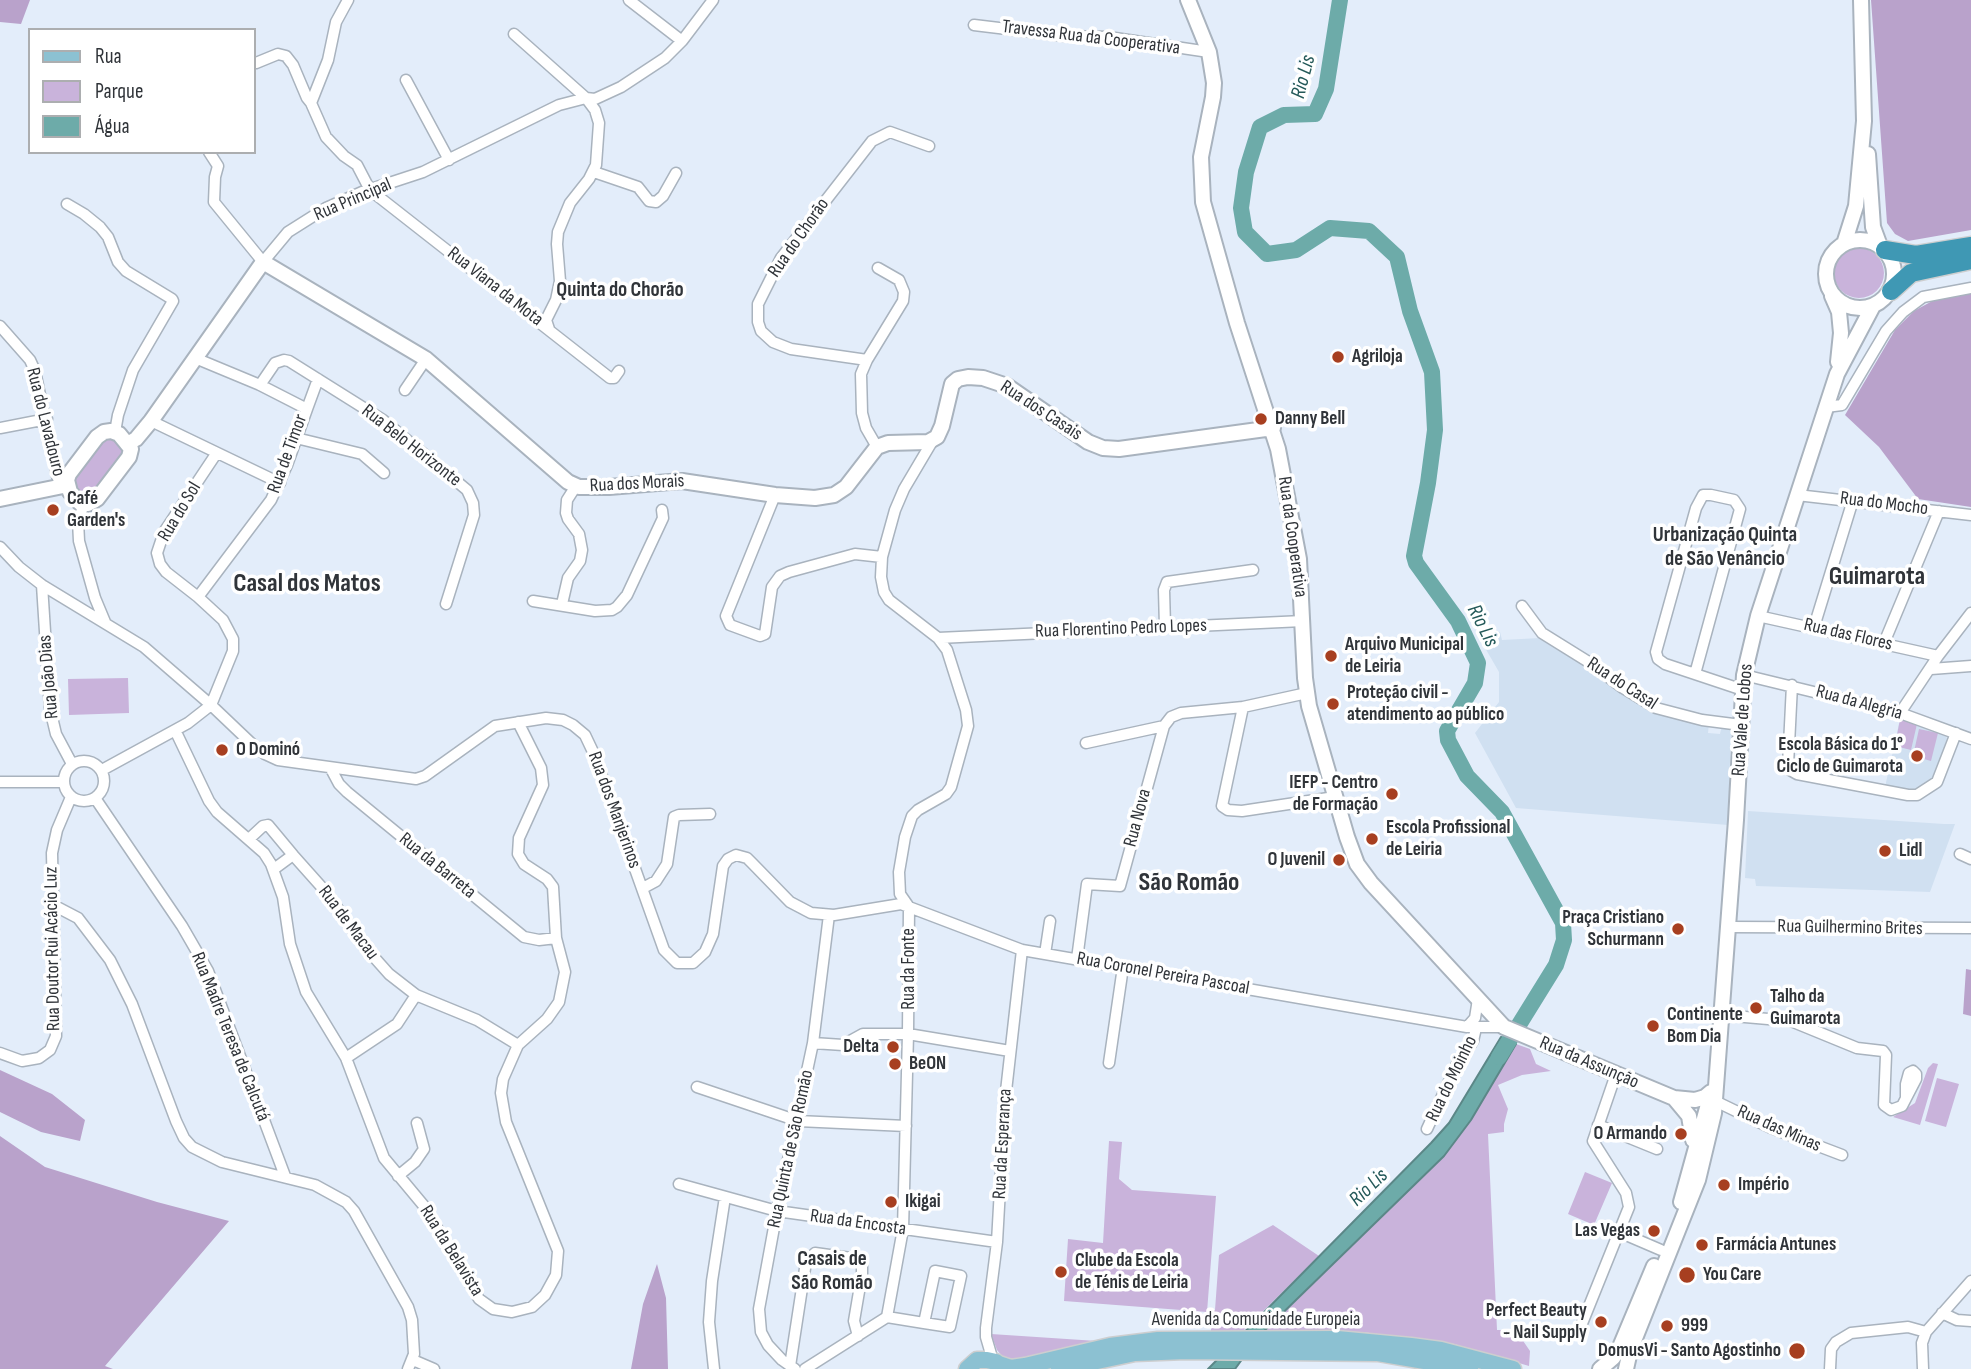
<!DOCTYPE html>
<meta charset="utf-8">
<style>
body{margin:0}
#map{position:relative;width:1971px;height:1369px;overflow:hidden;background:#e3edfa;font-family:"Sofia Sans Condensed",sans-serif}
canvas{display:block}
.legend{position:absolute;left:28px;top:28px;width:228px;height:126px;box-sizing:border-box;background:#fff;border:2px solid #acaeb0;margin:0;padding:9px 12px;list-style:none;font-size:21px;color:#303439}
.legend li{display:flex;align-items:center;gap:14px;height:35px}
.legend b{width:35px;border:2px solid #acaeb0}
</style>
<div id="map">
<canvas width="1971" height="1369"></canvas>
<ul class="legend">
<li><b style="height:9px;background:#8cc1d2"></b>Rua</li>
<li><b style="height:19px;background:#c9b3db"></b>Parque</li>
<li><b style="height:19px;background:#6daba9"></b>Água</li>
</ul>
</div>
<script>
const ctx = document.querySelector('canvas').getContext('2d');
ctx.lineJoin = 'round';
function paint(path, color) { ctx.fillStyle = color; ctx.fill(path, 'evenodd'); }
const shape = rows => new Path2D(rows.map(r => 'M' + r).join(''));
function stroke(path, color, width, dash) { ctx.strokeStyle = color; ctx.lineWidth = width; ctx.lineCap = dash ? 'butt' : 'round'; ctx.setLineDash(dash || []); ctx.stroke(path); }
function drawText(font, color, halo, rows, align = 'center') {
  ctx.font = font + ' "Sofia Sans Condensed",sans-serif'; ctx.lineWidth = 7; ctx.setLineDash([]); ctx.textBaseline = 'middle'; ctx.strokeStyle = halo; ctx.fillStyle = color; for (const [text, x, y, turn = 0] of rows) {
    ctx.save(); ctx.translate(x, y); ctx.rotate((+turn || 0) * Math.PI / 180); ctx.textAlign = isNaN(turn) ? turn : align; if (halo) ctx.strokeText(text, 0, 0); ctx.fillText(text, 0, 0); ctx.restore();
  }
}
const built = shape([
 [1475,626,1495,626,1495,631,1500,632,1502,640,1540,638,1575,657,1656,713,1709,723,1708,733,1720,734,1722,725,1731,728,1728,825,1516,808,1475,733,1499,702,1499,672,1477,634],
 [1900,719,1943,733,1947,738,1936,775,1929,784,1915,792,1885,787],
 [1748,811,1944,824,1955,824,1930,892,1756,886,1755,879,1745,878]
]);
const green = shape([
 '1834 273a25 25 0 1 1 50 0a25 25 0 1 1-50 0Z',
 [103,437,113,437,123,448,122,455,93,493,83,495,73,488,72,478],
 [128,678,129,713,69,715,68,679],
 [1900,719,1917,724,1911,750,1895,746],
 [1919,729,1938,733,1931,761,1913,756],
 [1516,1044,1530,1049,1536,1064,1551,1071,1522,1075,1498,1085,1508,1109,1504,1124,1504,1132,1488,1134,1497,1330,1513,1330,1517,1332,1530,1351,1529,1366,1454,1344,1362,1332,1259,1337,1444,1156,1471,1120],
 [1933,1063,1938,1064,1920,1125,1893,1117,1915,1103,1928,1068],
 [1937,1078,1959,1084,1946,1127,1925,1121],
 [1109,1141,1122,1142,1119,1179,1132,1190,1216,1196,1207,1312,1064,1301,1068,1239,1103,1243],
 [1585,1172,1612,1183,1594,1225,1568,1214],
 [1273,1225,1319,1256,1239,1335,1211,1332,1211,1310,1215,1310,1219,1255],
 [991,1334,1097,1341,1015,1360,1002,1356,997,1350]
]);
const forest = shape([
 [0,0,30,0,21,24,0,22],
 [1871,0,1971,0,1971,230,1908,241,1895,234,1887,223],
 [1971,293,1971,507,1918,499,1879,447,1845,415,1895,330,1914,311,1936,299],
 [1966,969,1971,970,1971,1016,1963,1014],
 [0,1070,52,1094,85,1120,80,1141,41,1132,0,1112],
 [0,1136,45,1167,157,1202,229,1221,105,1366,113,1369,0,1369],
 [657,1264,666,1298,668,1369,631,1369,643,1304]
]);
const water = shape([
 [1501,1037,1516,1044,1471,1120,1444,1156,1259,1336,1235,1369,1208,1369,1431,1143,1449,1123,1501,1037]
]);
const river = shape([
 [1340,0,1326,89,1315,114,1284,115,1260,127,1246,172,1241,208,1245,232,1267,254,1296,250,1330,228,1369,231,1397,257,1410,311,1432,372,1435,430,1428,483,1414,556,1416,563,1458,621,1478,663,1475,683,1447,731,1448,740,1467,776,1502,812,1563,923,1564,940,1556,965,1499,1057]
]);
const street = shape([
 [348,0,336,22,328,60,311,103,326,137,344,156,357,165,370,190,610,378,614,378,619,371],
 [629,0,682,41],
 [974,25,1065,36,1108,37,1209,52],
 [514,34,586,98,595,110,599,123,596,165,589,179,570,203,558,232,557,244,560,281,556,300,546,320,549,329],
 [256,63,278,54,286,56,293,65,307,98,311,103],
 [406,80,449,160],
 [209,152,218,166,215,177,214,202,263,262,288,232,326,208,362,192,423,172,559,105,586,98,595,99,621,87,665,58,682,41,713,0],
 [594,172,638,187,649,201,656,202,663,196,676,173],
 [67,204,84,214,100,227,108,237,118,262,126,271,172,299,173,301,133,370,118,415,115,432],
 [0,326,30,360,35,371,57,476,61,486],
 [867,360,903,301,904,292,899,280,878,268],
 [260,385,275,363,284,360,289,361,383,420,467,490,473,503,474,515,446,604],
 [405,390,426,359],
 [1826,407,1842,405,1886,331,1903,312,1923,297,1971,288],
 [307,409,318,379],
 [151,421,280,483],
 [0,428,47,419],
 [296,438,362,454,384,473],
 [877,447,866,428,862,413,861,374,867,360,791,349,773,342,761,331,758,322,758,304,781,258,872,141,890,132,929,146],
 [775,495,726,616,730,625,760,636,765,634,772,587,780,576,789,572,855,554,882,557],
 [1797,495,1971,515],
 [84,504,78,521,79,541,95,598,105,622],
 [0,547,19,567,42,585,144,647,211,705,252,744,265,754,278,760,416,779,425,776,495,726,546,718,563,720,573,725,585,735,594,754,664,950,677,963,693,963,705,952,713,934,723,866,728,859,736,855,747,858,752,863,790,902,811,913,834,915,901,904,1022,950,1467,1027,1504,1027],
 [42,585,50,709,56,734,72,764],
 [198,597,166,572,160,564,157,553,164,532,216,454],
 [533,601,595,611,612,610,617,607,627,595,663,518,662,510],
 [562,604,568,578,580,561,582,550,579,534,568,519,566,513,567,500,576,486],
 [1522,606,1542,633,1587,661,1623,688,1656,708,1702,720,1741,725],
 [1758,616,1938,656],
 [1165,627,1164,590,1167,582,1253,570],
 [1814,627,1853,500],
 [938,638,1303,621],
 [1884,643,1939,511],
 [1931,669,1971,666],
 [1695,674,1740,509,1734,500,1711,495,1703,495,1696,508,1656,652,1658,659,1665,664,1743,690],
 [1744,675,1900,713,1971,739],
 [1792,685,1788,765,1790,770,1797,774,1908,795,1917,795,1937,782,1956,733],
 [1307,693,1243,707,1222,806,1228,810,1242,811,1335,797],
 [1900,713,1938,656,1971,613],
 [175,730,209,801,217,812,264,853,271,864,283,897,290,944,306,992,346,1058,384,1158,424,1206,479,1299,493,1309,512,1312,532,1307,545,1295,556,1275,558,1251,506,1122,501,1093,503,1079,518,1045,547,1019,559,1002,565,972,556,938,553,887,547,879,524,864,518,854,519,838,543,785,541,768,518,722],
 [1086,743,1164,726],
 '64 781a20 20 0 1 1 40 0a20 20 0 1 1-40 0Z',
 [331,769,339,784,347,792,524,937,539,940,556,938],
 [102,770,188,723,211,705,233,651,233,639,223,620,198,597,271,500,287,465,307,409,260,385,195,358],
 [0,782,64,782],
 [95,798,182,926,208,971,285,1176],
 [249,839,263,826,268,825,293,855],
 [1960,854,1971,859],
 [274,869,293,855,326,892,365,947,389,974,416,995,477,1020,518,1045],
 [643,888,656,881,667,864,674,817,679,815,710,814],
 [55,906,78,918,110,960,132,1004,176,1121,184,1138,192,1147,222,1162,315,1185,346,1202,354,1211,408,1307,412,1320,414,1354,408,1369],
 [1728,927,1971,928],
 [1045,954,1050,921],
 [1077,959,1087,884,1120,886,1164,726,1171,717,1181,713,1243,707],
 [1722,1015,1791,1021,1857,1048,1883,1051,1886,1055,1884,1105,1891,1110,1902,1106,1916,1079,1916,1074,1913,1071,1909,1073,1906,1084,1906,1098],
 [1467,1027,1475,1018,1478,999],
 [813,1043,843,1045,863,1034,908,1034,1010,1051],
 [0,1053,22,1061,39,1058,50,1050,56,1036,52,853,57,830,71,797],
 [346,1058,397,1024,416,995],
 [1109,1063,1123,967],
 [697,1087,798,1121,906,1126],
 [1715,1101,1771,1128,1842,1155],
 [1598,1125,1657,1149],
 [1427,1129,1457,1064,1473,1041,1476,1028],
 [398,1176,415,1162,424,1149,417,1123],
 [679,1184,777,1211,997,1242],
 [1619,1232,1661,1250],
 [1942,1313,1957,1320,1971,1321],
 [887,1317,903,1229,908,1034,909,907,900,894,899,872,905,837,912,816,918,810,946,794,951,787,968,726,966,710,947,650,938,638,889,600,884,592,881,577,882,557,895,510,904,489,933,440],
 [1579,1331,1629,1207,1626,1193,1593,1141,1616,1074],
 [413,1360,434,1369],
 [993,1361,986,1337,986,1328,997,1242,1005,1100,1022,950],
 [790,1366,806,1262,815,1253,858,1259,862,1262,862,1274,854,1321,858,1336],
 [714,1369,709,1322,712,1281,725,1197],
 [795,1369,782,1360,768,1345,761,1332,759,1309,777,1211,813,1043,829,915],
 [805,1369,887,1317,924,1323,950,1327,961,1276,935,1271,924,1323],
 [1830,1369,1831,1349,1836,1342,1851,1333,1908,1327,1926,1332],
 [1923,1369,1922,1343,1926,1332,1971,1281]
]);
const secondary = shape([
 [1188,0,1209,52,1214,83,1213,97,1201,157,1203,202,1237,323,1278,449,1299,559,1305,678,1309,706,1347,837,1357,864,1371,883,1504,1027,1674,1098,1695,1100,1705,1097,1711,1092],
 [1868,154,1873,227,1880,246],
 '1826 274a34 34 0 1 1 68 0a34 34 0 1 1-68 0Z',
 [1844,244,1856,206,1864,121,1861,0],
 [1832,296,1839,312,1841,333,1838,362],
 [111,431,119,434,128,445,131,449,129,457,97,499,88,504,80,503,70,492,67,480,69,474,97,437,104,432,111,431],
 [127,444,136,439,151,421,263,262,426,359,568,482,579,487,609,487,682,481,775,495,815,498,834,495,846,487,877,447,888,443,928,442,937,437,942,426,952,384,958,379,968,377,983,378,1007,386,1088,442,1103,448,1119,449,1273,428],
 [0,499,68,485],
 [1674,1098,1689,1116,1693,1140],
 [1681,1202,1710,1097],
 [1600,1369,1613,1358,1620,1347,1654,1266],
 [1626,1369,1630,1351,1698,1180,1714,1113,1736,820,1744,675,1758,616,1837,374,1873,306]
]);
const primary = shape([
 [999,1364,1011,1368,1025,1366,1110,1346,1158,1340,1337,1339,1411,1346,1441,1350,1513,1369],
 [967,1369,977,1360,987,1360,996,1362,1003,1369],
 [1059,1369,1135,1353,1186,1351,1378,1353,1470,1369]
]);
const highway = shape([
 [1885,250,1916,255,1971,246],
 [1891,291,1911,273,1971,260]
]);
const markers = [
 [1338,357,7,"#a73f20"],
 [1261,419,7,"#a73f20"],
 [53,510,7,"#a73f20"],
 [1331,656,7,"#a73f20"],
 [1333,704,7,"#a73f20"],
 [222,750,7,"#a73f20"],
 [1917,756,7,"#a73f20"],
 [1392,794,7,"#a73f20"],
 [1372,839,7,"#a73f20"],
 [1885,851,7,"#a73f20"],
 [1339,860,7,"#a73f20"],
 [1678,929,7,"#a73f20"],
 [1756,1008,7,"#a73f20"],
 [1653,1026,7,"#a73f20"],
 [893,1047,7,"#a73f20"],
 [895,1064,7,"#a73f20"],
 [1681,1134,7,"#a73f20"],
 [1724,1185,7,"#a73f20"],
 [891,1202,7,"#a73f20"],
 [1654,1231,7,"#a73f20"],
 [1702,1245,7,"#a73f20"],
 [1061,1272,7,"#a73f20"],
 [1687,1275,9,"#a73f20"],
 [1601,1322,7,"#a73f20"],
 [1667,1326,7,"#a73f20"],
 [1797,1351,9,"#a73f20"]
];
const streetNames = [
 ["Travessa Rua da Cooperativa",1091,38,7],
 ["Rua Principal",353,200,-23],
 ["Rua do Chorão",799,238,-55],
 ["Rua Viana da Mota",495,287,38],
 ["Rua dos Casais",1041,411,33],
 ["Rua do Lavadouro",45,422,76],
 ["Rua Belo Horizonte",411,446,38],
 ["Rua de Timor",288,454,-70],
 ["Rua dos Morais",637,484,-3],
 ["Rua do Mocho",1884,504,7],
 ["Rua do Sol",180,512,-59],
 ["Rua da Cooperativa",1292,537,82],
 ["Rua Florentino Pedro Lopes",1121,629,-2],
 ["Rua das Flores",1848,635,13],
 ["Rua João Dias",49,677,-95],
 ["Rua do Casal",1622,684,33],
 ["Rua da Alegria",1859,703,15],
 ["Rua Vale de Lobos",1743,720,-86],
 ["Rua dos Manjerinos",614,810,70],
 ["Rua Nova",1138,818,-75],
 ["Rua da Barreta",437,866,39],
 ["Rua de Macau",348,923,53],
 ["Rua Guilhermino Brites",1850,928,1],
 ["Rua Doutor Rui Acácio Luz",53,949,-91],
 ["Rua da Fonte",909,969,-90],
 ["Rua Coronel Pereira Pascoal",1163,974,10],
 ["Rua Madre Teresa de Calcutá",230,1037,68],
 ["Rua da Assunção",1589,1063,23],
 ["Rua do Moinho",1452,1079,-64],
 ["Rua das Minas",1779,1129,24],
 ["Rua da Esperança",1003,1144,-87],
 ["Rua Quinta de São Romão",791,1149,-78],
 ["Rua da Encosta",858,1223,8],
 ["Rua da Belavista",451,1251,58],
 ["Avenida da Comunidade Europeia",1256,1320]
];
const poiNames = [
 ["Agriloja",1352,357],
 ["Danny Bell",1275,419],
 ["Café",67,499],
 ["Garden's",67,521],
 ["Arquivo Municipal",1345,645],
 ["de Leiria",1345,667],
 ["Proteção civil -",1347,693],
 ["atendimento ao público",1347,715],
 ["Escola Básica do 1°",1903,745,"right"],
 ["Ciclo de Guimarota",1903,767,"right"],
 ["O Dominó",236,750],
 ["IEFP - Centro",1378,783,"right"],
 ["de Formação",1378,805,"right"],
 ["Escola Profissional",1386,828],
 ["de Leiria",1386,850],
 ["Lidl",1899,851],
 ["O Juvenil",1325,860,"right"],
 ["Praça Cristiano",1664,918,"right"],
 ["Schurmann",1664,940,"right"],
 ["Talho da",1770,997],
 ["Guimarota",1770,1019],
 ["Continente",1667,1015],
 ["Bom Dia",1667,1037],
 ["Delta",879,1047,"right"],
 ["BeON",909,1064],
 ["O Armando",1667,1134,"right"],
 ["Império",1738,1185],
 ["Ikigai",905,1202],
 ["Las Vegas",1640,1231,"right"],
 ["Farmácia Antunes",1716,1245],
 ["Clube da Escola",1075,1261],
 ["de Ténis de Leiria",1075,1283],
 ["You Care",1703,1275],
 ["Perfect Beauty",1587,1311,"right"],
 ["- Nail Supply",1587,1333,"right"],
 ["999",1681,1326],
 ["DomusVi - Santo Agostinho",1781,1351,"right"]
];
const waterNames = [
 ["Rio Lis",1304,77,-75],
 ["Rio Lis",1482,626,63],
 ["Rio Lis",1369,1188,-44]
];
const neighbourhoodNames = [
 ["Quinta do Chorão",620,291],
 ["Urbanização Quinta",1725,536],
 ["de São Venâncio",1725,560],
 ["Casais de",832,1260],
 ["São Romão",832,1284]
];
const districtNames = [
 ["Guimarota",1877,577],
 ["Casal dos Matos",307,584],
 ["São Romão",1189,883]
];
paint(built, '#d0e0f1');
paint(green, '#c9b3db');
paint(forest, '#b9a2cb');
paint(water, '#6daba9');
stroke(water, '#5b8787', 2);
stroke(river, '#6daba9', 16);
stroke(street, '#a9b3be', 13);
stroke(secondary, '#a9b3be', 18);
stroke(primary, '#cdcecf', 19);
stroke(highway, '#cdcecf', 21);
stroke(street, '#fff', 10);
stroke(secondary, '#fff', 14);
stroke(primary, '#8cc1d2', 16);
stroke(highway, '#3f98b4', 18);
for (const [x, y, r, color] of markers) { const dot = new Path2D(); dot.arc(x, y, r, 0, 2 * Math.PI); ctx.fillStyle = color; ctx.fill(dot); stroke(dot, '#fff', 2.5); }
drawText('19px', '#303439', '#fff', streetNames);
drawText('bold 19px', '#303439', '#fff', poiNames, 'left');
drawText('italic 21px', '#245959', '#fff', waterNames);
drawText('bold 21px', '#303439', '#fff', neighbourhoodNames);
drawText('bold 26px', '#303439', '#fff', districtNames);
</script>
